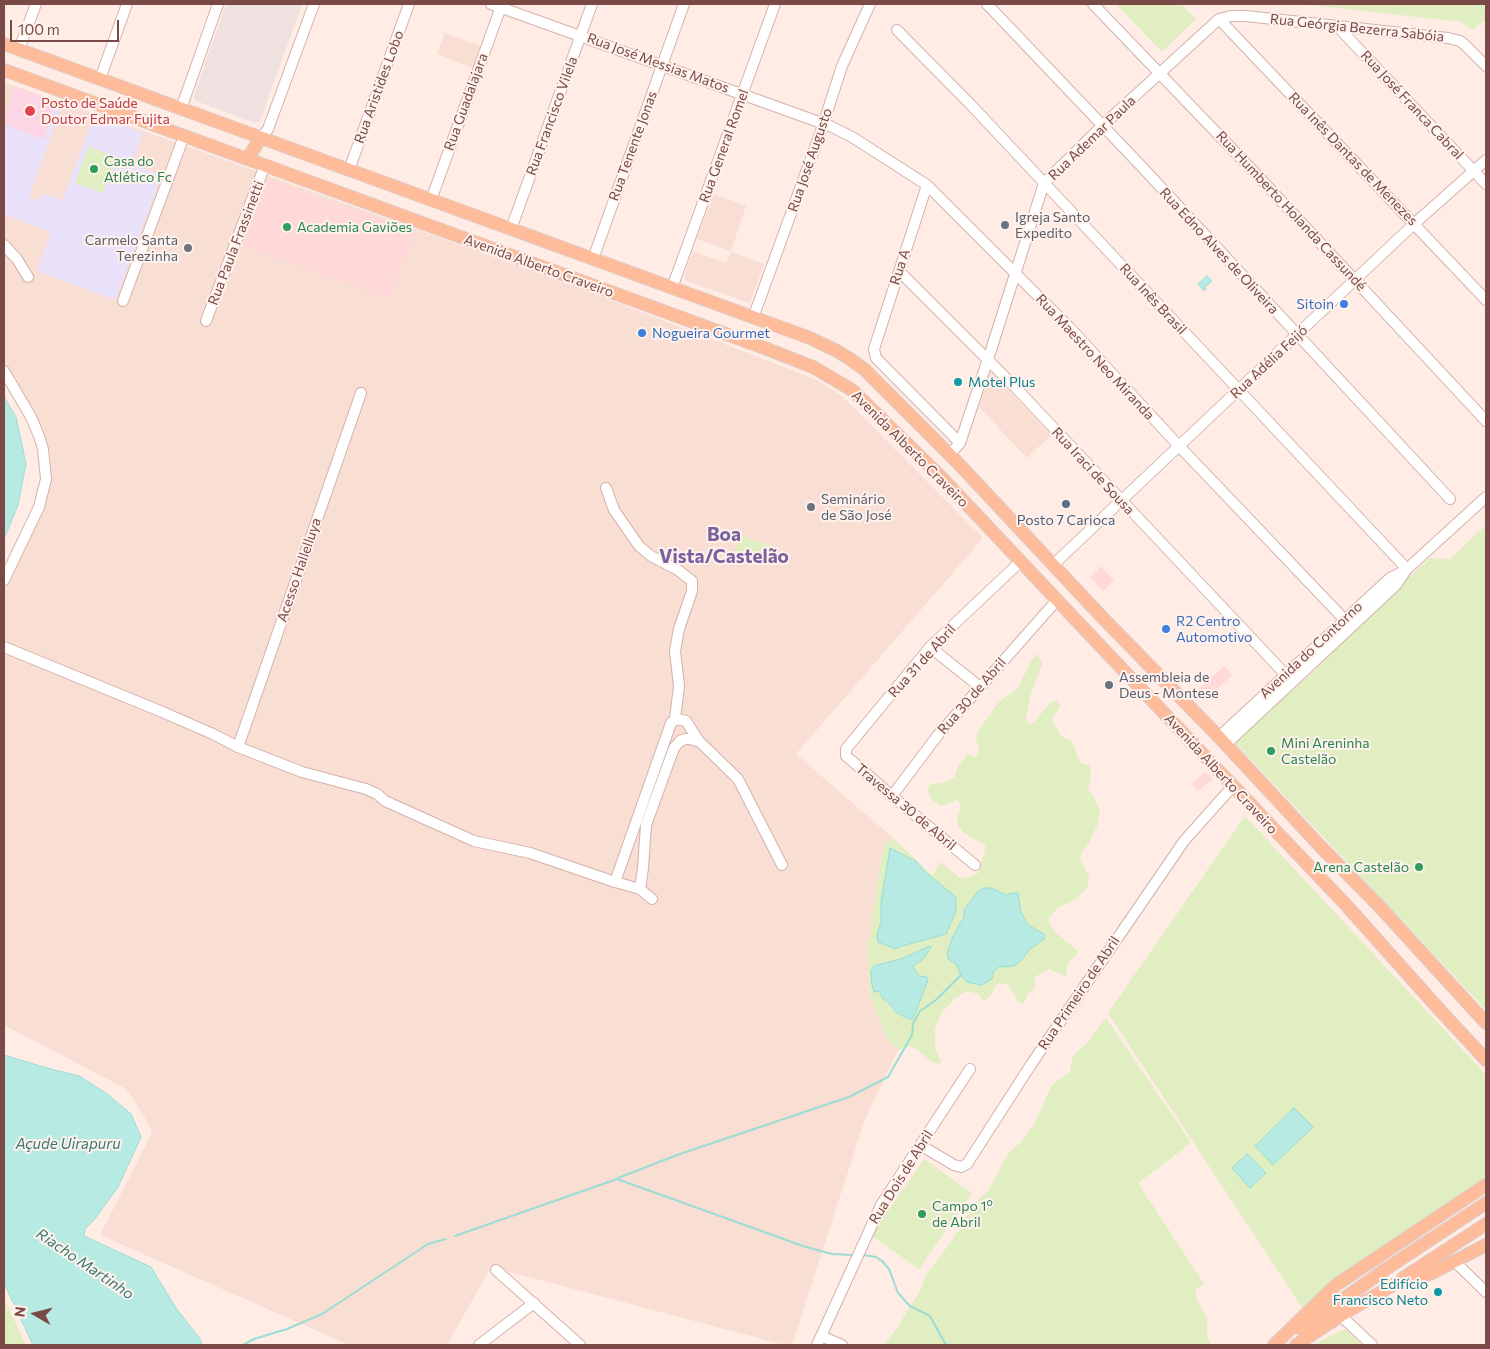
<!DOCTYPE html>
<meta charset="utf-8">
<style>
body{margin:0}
#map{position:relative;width:1490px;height:1349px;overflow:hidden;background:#ffece4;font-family:Commissioner,sans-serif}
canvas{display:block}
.frame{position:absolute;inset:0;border:5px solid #7a4a46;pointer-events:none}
.north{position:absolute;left:10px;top:1289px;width:50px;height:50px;-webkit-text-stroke:4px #fff2ed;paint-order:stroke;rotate:278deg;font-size:14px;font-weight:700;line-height:20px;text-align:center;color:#7a4a46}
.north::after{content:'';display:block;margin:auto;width:18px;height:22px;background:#7a4a46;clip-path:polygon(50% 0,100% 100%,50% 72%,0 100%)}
.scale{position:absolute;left:10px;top:20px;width:109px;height:22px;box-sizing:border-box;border:2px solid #7a4a46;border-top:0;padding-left:6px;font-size:15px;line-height:18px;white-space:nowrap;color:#7a4a46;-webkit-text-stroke:4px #fff2ed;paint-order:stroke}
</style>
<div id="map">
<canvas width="1490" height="1349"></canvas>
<div class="frame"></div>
<div class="north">N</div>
<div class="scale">100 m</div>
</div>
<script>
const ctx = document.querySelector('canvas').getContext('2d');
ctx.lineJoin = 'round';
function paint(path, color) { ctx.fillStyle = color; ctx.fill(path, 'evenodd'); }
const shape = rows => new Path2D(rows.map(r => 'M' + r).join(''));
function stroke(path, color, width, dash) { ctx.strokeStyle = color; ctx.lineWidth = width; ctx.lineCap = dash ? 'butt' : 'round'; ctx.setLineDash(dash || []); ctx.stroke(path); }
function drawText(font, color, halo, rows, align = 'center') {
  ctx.font = font + ' Commissioner,sans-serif'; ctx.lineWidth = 4; ctx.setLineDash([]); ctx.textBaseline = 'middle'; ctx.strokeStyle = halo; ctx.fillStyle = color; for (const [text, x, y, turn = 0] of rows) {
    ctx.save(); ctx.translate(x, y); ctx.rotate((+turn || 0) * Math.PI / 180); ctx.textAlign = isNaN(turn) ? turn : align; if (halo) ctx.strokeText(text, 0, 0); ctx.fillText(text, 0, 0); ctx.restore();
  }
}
const residential = shape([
 [445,33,480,46,472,68,437,54],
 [4,82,206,153,600,296,817,380,842,396,857,411,983,538,796,754,893,838,885,844,882,852,867,955,870,996,884,1032,890,1043,898,1050,864,1122,792,1345,785,1345,491,1267,447,1345,349,1345,100,1235,152,1133,143,1114,126,1089,4,1025,4,589,16,565,51,478,50,449,38,420,4,367],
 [714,194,746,206,731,251,697,239],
 [693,251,726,263,731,252,764,264,750,303,687,281,684,276],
 [990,373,992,373,1051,435,1027,458,979,407]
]);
const commercial = shape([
 [267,178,415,232,389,299,243,246],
 [1101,566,1114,581,1103,591,1090,577],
 [1224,666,1232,675,1209,697,1200,688],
 [1206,771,1213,779,1198,791,1191,784]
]);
const industrial = shape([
 [226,4,302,4,260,121,256,123,196,101,194,96]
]);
const education = shape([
 [57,102,62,104,29,198,39,201,42,193,63,200,94,115,143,133,131,164,162,175,115,300,37,271,51,232,4,214,4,124,44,139]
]);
const medical = shape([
 [15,87,57,102,44,139,4,124]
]);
const green = shape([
 [1116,4,1181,4,1196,19,1162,52],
 [1302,4,1486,4,1486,19,1473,30,1461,22],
 [89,146,118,158,103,193,75,183],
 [1486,525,1486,1010,1235,743,1236,740,1278,701,1283,699,1325,661,1326,656,1430,558,1450,559],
 [740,536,771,545,766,562,735,552],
 [1038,654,1042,664,1030,697,1026,719,1030,724,1034,722,1048,705,1056,700,1061,705,1052,720,1061,736,1072,741,1080,763,1090,766,1091,776,1088,790,1094,797,1100,811,1097,826,1089,843,1081,854,1080,860,1089,875,1087,888,1076,899,1057,908,1048,920,1055,932,1078,951,1076,956,1067,964,1066,976,1048,969,1035,977,1035,988,1027,995,1023,1004,1018,1001,1008,985,1002,983,997,984,990,996,984,1001,981,999,979,994,966,991,952,1001,941,1014,935,1029,935,1050,942,1062,938,1064,932,1062,915,1048,908,1046,898,1050,890,1043,884,1032,870,995,867,955,882,852,885,844,893,838,932,875,941,862,960,878,970,877,978,873,985,851,985,845,964,833,958,825,957,817,961,806,957,800,941,806,931,799,928,789,931,784,946,782,955,777,958,766,968,754,974,757,977,755,979,748,976,741,978,731,999,702,1017,689,1033,658],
 [1245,816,1486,1075,1486,1177,1406,1231,1303,1309,1108,1013],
 [1106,1018,1191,1143,1138,1183,1204,1284,1197,1288,1195,1293,1199,1304,1207,1317,1207,1336,1211,1345,884,1345,898,1327,910,1306,920,1292,924,1279,929,1271,955,1236,973,1207,981,1197,988,1191,1008,1154,1022,1141,1035,1123,1050,1089,1054,1083,1070,1072,1072,1059,1077,1051,1085,1046],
 [924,1159,972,1193,919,1269,871,1235],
 [4,1298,26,1345,4,1345],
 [1342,1330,1346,1330,1362,1345,1314,1345]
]);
const water = shape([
 [1207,276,1212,281,1205,287,1206,289,1204,291,1198,284,1207,276],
 [4,397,16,417,26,464,18,505,4,539,4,397],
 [890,848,917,862,924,871,956,897,956,912,946,934,902,946,895,949,878,942,877,935,881,922,881,902,890,848],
 [984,888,992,888,1006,895,1012,893,1018,893,1021,912,1028,925,1044,934,1044,939,1028,951,1022,960,1014,966,999,967,994,971,992,979,981,985,967,982,961,975,956,964,949,960,947,953,953,936,964,917,964,910,977,892,984,888],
 [930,946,931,948,922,960,913,966,919,976,927,977,928,980,913,1019,909,1019,897,1013,888,1002,883,999,879,991,874,992,872,985,871,971,874,966,901,959,930,946],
 [4,1055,47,1068,79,1076,106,1093,131,1114,141,1137,118,1187,94,1220,85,1229,84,1236,151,1267,176,1308,200,1339,202,1345,33,1345,4,1283,4,1055],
 [1294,1108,1313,1127,1273,1165,1255,1146,1294,1108],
 [1247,1154,1266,1173,1250,1188,1232,1168,1247,1154]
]);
const stream = shape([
 [618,1178,677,1155,849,1097,888,1077,912,1035,913,1024,920,1011,936,1000,961,975],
 [455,1236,617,1179,803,1246,832,1254,852,1255],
 [863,1255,876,1257,882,1261,889,1269,898,1293,910,1306,930,1316,946,1345],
 [243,1345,254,1339,287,1329,322,1314,428,1244,446,1239]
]);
const minor = shape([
 [491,4,830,126,852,137,927,185,1070,328,1179,446,1344,619],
 [987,4,1143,168,1450,499],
 [1093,4,1257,175,1486,421],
 [1219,19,1486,300],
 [1219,19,1231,16,1246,16,1448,38,1460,41,1465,45,1486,66],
 [1337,26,1486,184],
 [897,30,971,105,1407,569],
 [19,49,36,4],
 [100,79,127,4],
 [181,109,218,4],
 [261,138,268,129,314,4],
 [349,170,409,4],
 [927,185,874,349,876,358,960,443],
 [431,200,502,4],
 [511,229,592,4],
 [4,245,17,259,28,277],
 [593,259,684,4],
 [899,271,1016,388,1285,674],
 [672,288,775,4],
 [123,301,184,136],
 [753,318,821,131,842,66,870,4],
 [206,321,265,165],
 [4,371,31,417,39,436,43,449,46,479,39,507,4,580],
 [950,454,960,443,991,350,1044,183,1102,126,1219,19],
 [606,488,614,510,639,546,651,556,678,570,692,581,692,591,679,629,675,651,679,686,675,719],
 [1053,565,1414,224,1486,160],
 [4,647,160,711,213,734,238,747,302,772,366,789,377,794,385,801,474,841,530,853,615,882,640,889,652,899],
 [930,647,980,687],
 [1219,737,1390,578,1406,570],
 [1226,744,1396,585,1407,569,1486,497],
 [238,747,361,393],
 [892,796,938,735,1057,600],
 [975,865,892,796,852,761,846,756,846,749,930,647,1020,562],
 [615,882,671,723,677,719,686,721,698,740],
 [640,889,643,868,646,825,674,748,680,741,685,739,690,739,700,742,738,779,782,865],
 [920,1145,954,1165,961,1167,967,1164,1032,1063,1184,841,1233,786],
 [1455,1262,1486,1292],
 [496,1270,580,1345],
 [1341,1316,1372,1345],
 [821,1336,842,1345],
 [479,1345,534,1303],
 [817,1345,881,1205,970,1069]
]);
const major = shape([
 [4,44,810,338,837,351,850,359,864,369,958,463,1100,615,1219,737,1321,847,1379,906,1486,1023],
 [4,70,767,349,813,367,852,390,942,478,1090,635,1347,906,1437,1007,1486,1060],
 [247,159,261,138],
 [1403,1278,1486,1224],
 [1301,1329,1386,1269,1486,1203],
 [1274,1345,1336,1285,1486,1185],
 [1296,1345,1348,1311,1395,1284,1432,1273,1486,1245]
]);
const markers = [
 [30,111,6,"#e0444e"],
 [94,169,5,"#2e9e5b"],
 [1005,225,5,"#6b7280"],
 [287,227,5,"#2e9e5b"],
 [188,248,5,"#6b7280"],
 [1344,304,5,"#3f7fe0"],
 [642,333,5,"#3f7fe0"],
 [958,382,5,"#0f9aa8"],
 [1066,504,5,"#5c6f8a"],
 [811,507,5,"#6b7280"],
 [1166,629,5,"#3f7fe0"],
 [1109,685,5,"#6b7280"],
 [1271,751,5,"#2e9e5b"],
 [1419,867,5,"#2e9e5b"],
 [922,1214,5,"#2e9e5b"],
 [1438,1292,5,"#0f9aa8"]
];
const streetNames = [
 ["Rua Geórgia Bezerra Sabóia",1357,28,6],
 ["Rua José Messias Matos",658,63,20],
 ["Rua Aristides Lobo",379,87,-70],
 ["Rua Guadalajara",466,102,-70],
 ["Rua José Franca Cabral",1412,105,47],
 ["Rua Francisco Vilela",552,116,-70],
 ["Rua Ademar Paula",1092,138,-44],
 ["Rua Tenente Jonas",633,146,-70],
 ["Rua General Romel",724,146,-70],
 ["Rua Inês Dantas de Menezes",1353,159,46],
 ["Rua José Augusto",810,160,-71],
 ["Rua Humberto Holanda Cassundé",1291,211,47],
 ["Rua Paula Frassinetti",236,243,-69],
 ["Rua Edno Alves de Oliveira",1219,251,47],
 ["Avenida Alberto Craveiro",539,266,20],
 ["Rua A",900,267,-72],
 ["Rua Inês Brasil",1153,299,47],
 ["Rua Maestro Neo Miranda",1095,357,47],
 ["Rua Adélia Feijó",1269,362,-43],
 ["Avenida Alberto Craveiro",910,449,45],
 ["Rua Iraci de Sousa",1093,471,47],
 ["Acesso Hallelluya",299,570,-71],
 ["Avenida do Contorno",1311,650,-43],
 ["Rua 31 de Abril",922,661,-48],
 ["Rua 30 de Abril",972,696,-49],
 ["Avenida Alberto Craveiro",1221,774,47],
 ["Travessa 30 de Abril",906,807,40],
 ["Rua Primeiro de Abril",1079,993,-56],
 ["Rua Dois de Abril",901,1177,-58]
];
const healthNames = [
 ["Posto de Saúde",41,103],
 ["Doutor Edmar Fujita",41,119]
];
const leisureNames = [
 ["Casa do",104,161],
 ["Atlético Fc",104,177],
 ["Academia Gaviões",297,227],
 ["Mini Areninha",1281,743],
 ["Castelão",1281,759],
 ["Arena Castelão",1409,867,"right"],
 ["Campo 1º",932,1206],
 ["de Abril",932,1222]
];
const worshipNames = [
 ["Igreja Santo",1015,217],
 ["Expedito",1015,233],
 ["Carmelo Santa",178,240,"right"],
 ["Terezinha",178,256,"right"],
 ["Seminário",821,499],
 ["de São José",821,515],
 ["Assembleia de",1119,677],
 ["Deus - Montese",1119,693]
];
const shopNames = [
 ["Sitoin",1334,304,"right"],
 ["Nogueira Gourmet",652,333],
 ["R2 Centro",1176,621],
 ["Automotivo",1176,637]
];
const cultureNames = [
 ["Motel Plus",968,382],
 ["Edifício",1428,1284,"right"],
 ["Francisco Neto",1428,1300,"right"]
];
const serviceNames = [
 ["Posto 7 Carioca",1066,520]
];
const waterNames = [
 ["Açude Uirapuru",68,1144],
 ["Riacho Martinho",85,1264,34]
];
const districtNames = [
 ["Boa",724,535],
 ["Vista/Castelão",724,557]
];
paint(residential, '#f9ded4');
paint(commercial, '#ffd8d8');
paint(industrial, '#eee1df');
paint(education, '#eae1fb');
paint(medical, '#fdd6e6');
paint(green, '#e0eec1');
paint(water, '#b6eae3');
stroke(water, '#9bddd4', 1);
stroke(stream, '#9bddd4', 2);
stroke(minor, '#d4b1ab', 12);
stroke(major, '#dacccb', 14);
stroke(minor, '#fff', 10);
stroke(major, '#ffbc9b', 12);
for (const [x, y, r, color] of markers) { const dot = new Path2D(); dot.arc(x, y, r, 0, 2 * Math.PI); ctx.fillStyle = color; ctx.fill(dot); stroke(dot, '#fff2ed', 2); }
drawText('14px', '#7a4a46', '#fff2ed', streetNames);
drawText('14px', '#be3a42', '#fff2ed', healthNames, 'left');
drawText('14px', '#27864d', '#fff2ed', leisureNames, 'left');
drawText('14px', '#5b616d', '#fff2ed', worshipNames, 'left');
drawText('14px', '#366cbe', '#fff2ed', shopNames, 'left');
drawText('14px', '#0d838f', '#fff2ed', cultureNames, 'left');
drawText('14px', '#4e5e75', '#fff2ed', serviceNames);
drawText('italic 15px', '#357971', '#fff2ed', waterNames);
drawText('bold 19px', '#78619e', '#fff2ed', districtNames);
</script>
